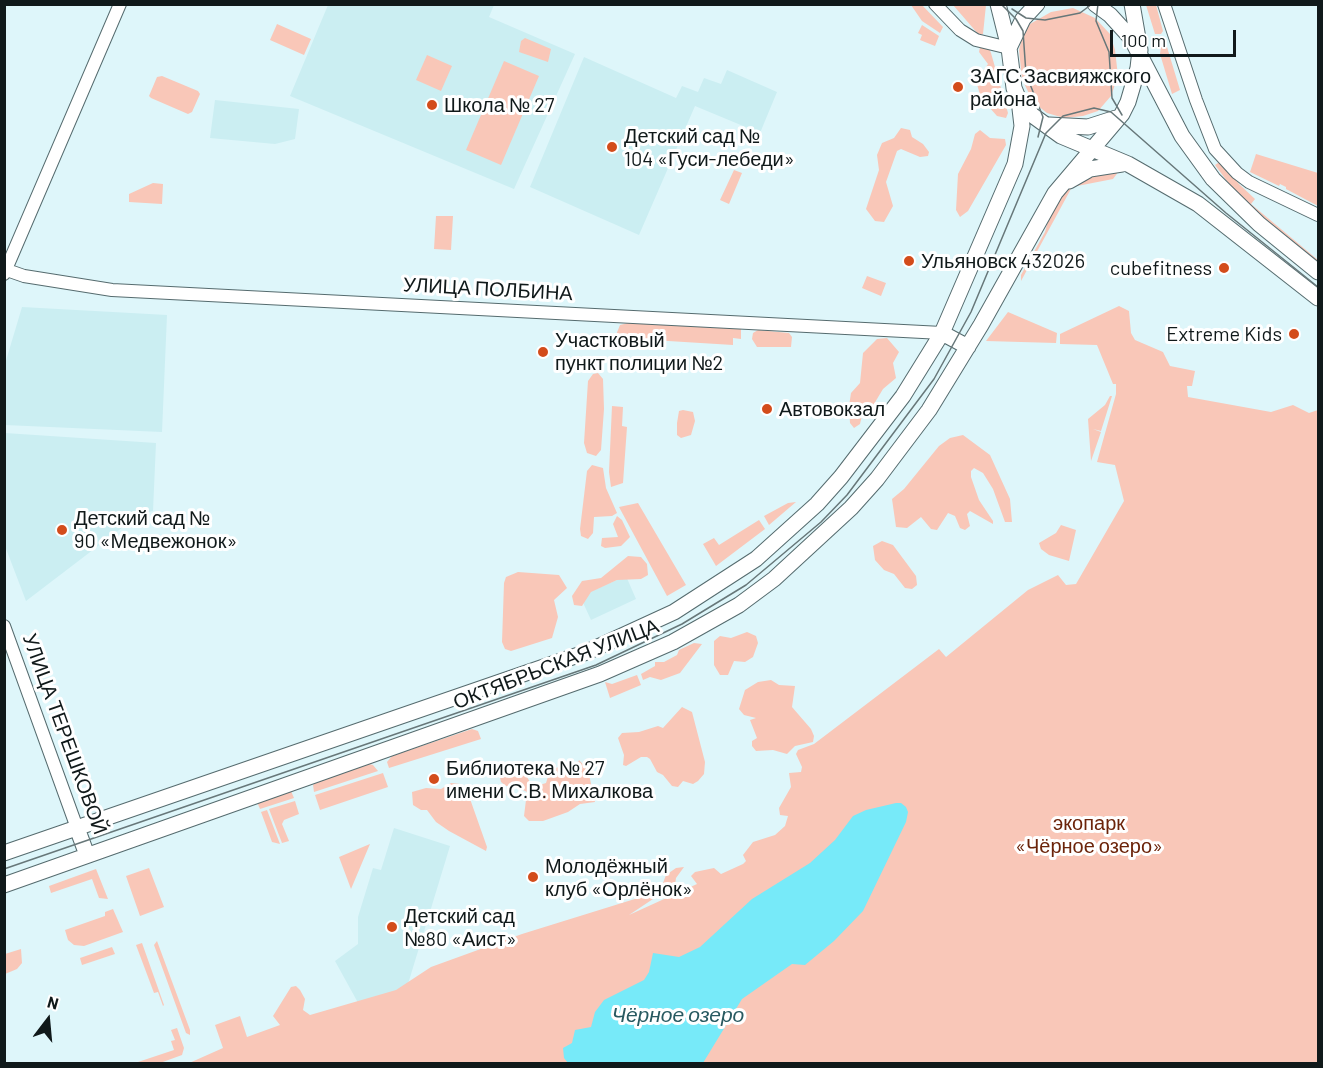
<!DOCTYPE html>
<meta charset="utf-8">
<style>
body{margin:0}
#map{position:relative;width:1323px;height:1068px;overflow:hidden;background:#def6fa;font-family:Barlow,sans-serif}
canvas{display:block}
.frame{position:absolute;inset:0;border:6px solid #10191a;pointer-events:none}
.north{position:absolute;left:18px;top:990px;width:60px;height:60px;-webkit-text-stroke:4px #fff;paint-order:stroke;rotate:16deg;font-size:16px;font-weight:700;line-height:24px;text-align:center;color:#10191a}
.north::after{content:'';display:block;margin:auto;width:21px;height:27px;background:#10191a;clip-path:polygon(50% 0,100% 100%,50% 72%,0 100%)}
.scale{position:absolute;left:1110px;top:30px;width:126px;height:27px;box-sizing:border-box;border:3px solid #10191a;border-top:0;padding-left:8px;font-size:18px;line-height:21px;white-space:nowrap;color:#10191a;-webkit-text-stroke:4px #fff;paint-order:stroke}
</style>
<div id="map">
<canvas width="1323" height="1068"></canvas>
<div class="frame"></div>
<div class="north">N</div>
<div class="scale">100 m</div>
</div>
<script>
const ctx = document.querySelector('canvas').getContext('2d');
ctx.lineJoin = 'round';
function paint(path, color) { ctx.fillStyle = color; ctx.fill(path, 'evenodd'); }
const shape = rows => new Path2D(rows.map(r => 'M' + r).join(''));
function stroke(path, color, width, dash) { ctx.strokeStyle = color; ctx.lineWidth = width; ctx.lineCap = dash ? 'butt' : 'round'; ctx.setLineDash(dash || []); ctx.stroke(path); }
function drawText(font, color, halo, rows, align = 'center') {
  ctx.font = font + ' Barlow,sans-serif'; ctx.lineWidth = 6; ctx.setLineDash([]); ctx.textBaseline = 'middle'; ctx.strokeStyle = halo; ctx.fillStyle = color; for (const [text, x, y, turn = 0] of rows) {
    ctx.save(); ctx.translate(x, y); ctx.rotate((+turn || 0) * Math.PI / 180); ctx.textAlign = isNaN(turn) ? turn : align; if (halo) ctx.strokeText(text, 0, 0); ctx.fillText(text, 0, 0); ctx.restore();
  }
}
const built = shape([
 [328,5,494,5,489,17,575,54,514,189,290,96],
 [584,57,676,98,682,86,698,92,704,78,721,84,727,70,777,92,760,133,695,106,639,235,530,187],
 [215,100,299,109,295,139,275,144,210,138],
 [22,307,167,315,162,432,5,425,5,364],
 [5,433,156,443,153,511,140,514,26,601,5,546],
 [626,576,636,599,591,620,580,596],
 [394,828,450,846,408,984,362,1010,335,961,358,944,358,917,373,868,381,870]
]);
const green = shape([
 [911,5,922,5,943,27,940,33,922,21],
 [953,5,986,5,983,34,979,35],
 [1146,5,1156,5,1163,31,1161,34,1155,34],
 [1073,8,1095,18,1110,34,1115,50,1118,76,1111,96,1098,111,1083,116,1064,118,1047,113,1033,102,1022,79,1019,50,1022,38,1030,24,1051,12],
 [277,24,311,39,304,55,270,40],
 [922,25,939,36,935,46,920,40,922,35,918,33],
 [525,38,551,49,548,62,519,52,521,41],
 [980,47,989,48,991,53,1008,113,1006,118,997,116,981,98,976,81,988,64,979,52],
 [1161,47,1167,47,1180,90,1172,94,1160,54],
 [427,55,452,66,441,91,416,80],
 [504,61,539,76,501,165,466,150],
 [162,76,198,91,200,94,192,112,188,114,151,98,149,96,157,77],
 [901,128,910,130,912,137,923,144,929,152,928,156,920,157,901,149,897,151,886,182,893,206,884,222,875,221,866,209,879,170,877,155,882,143,894,138],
 [980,130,990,138,1005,139,1006,145,968,211,960,217,956,210,958,174,971,149,975,134],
 [1256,154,1318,173,1318,206,1286,189,1286,187,1280,184,1279,186,1250,172],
 [1221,161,1239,184,1255,199,1251,204,1318,260,1318,263,1276,231,1235,192,1215,165],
 [734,170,742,173,729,204,720,200],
 [1119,171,1113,179,1072,187,1021,281,1021,275,1045,232,1050,213,1061,195,1077,179],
 [153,183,163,184,162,204,129,202,129,194],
 [436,216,453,216,451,250,434,249],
 [867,276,886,283,881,296,862,288],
 [1119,306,1129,311,1131,333,1135,340,1163,352,1170,366,1195,371,1192,386,1187,386,1188,397,1271,412,1293,405,1309,413,1318,410,1318,1063,187,1064,223,1048,215,1025,240,1016,247,1037,280,1025,273,1016,291,987,296,986,300,990,305,999,303,1010,310,1015,396,990,431,967,522,934,638,898,640,891,647,884,657,886,656,897,629,915,697,884,691,876,695,872,714,868,721,874,743,864,746,861,743,855,753,842,775,835,785,826,788,816,780,815,779,808,791,787,789,773,801,772,802,767,796,754,798,750,814,744,939,649,946,657,1028,590,1058,575,1066,585,1076,584,1124,501,1115,465,1097,462,1116,394,1116,384,1113,384,1097,345,1060,344,1060,334],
 [1008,312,1057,333,1056,343,986,341],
 [628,323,741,329,741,339,733,338,733,345,652,340,616,335,620,325],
 [758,330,789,333,792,337,791,347,757,347,752,339,753,333],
 [887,338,899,352,893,363,896,378,883,389,874,404,863,411,860,424,854,428,850,423,849,406,851,393,860,383,863,353,877,339],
 [598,373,603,379,604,409,601,450,596,456,587,453,584,443,588,381,593,374],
 [1110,396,1112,396,1101,431,1093,429,1101,432,1091,461,1088,419,1105,405],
 [612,406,623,407,622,426,627,427,623,483,611,487,609,472],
 [683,410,693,412,695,421,691,435,681,438,677,435,677,423,679,411],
 [963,435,990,455,1010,499,1012,522,1005,522,993,489,983,473,974,468,971,471,971,477,979,500,993,521,993,524,970,511,967,514,970,526,965,530,960,528,955,516,948,513,937,530,931,529,921,517,907,528,896,527,892,499,904,489,939,446,950,438],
 [592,465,603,468,606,488,617,513,612,516,594,517,593,533,588,539,581,536,580,529,587,471],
 [796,502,769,525,764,516,788,503],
 [638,503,686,585,667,596,619,507],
 [617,516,622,520,630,537,621,546,605,548,601,546,602,538,618,537,613,524],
 [759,520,765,529,716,566,703,544,714,538,719,545],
 [1061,525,1076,530,1069,561,1049,555,1041,549,1039,543,1056,533],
 [882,541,893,545,916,576,917,585,912,589,905,588,894,574,884,570,875,560,873,546],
 [628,556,641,557,647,564,648,575,641,579,617,580,591,592,582,606,574,605,572,596,582,581,601,578],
 [518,572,559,575,567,588,554,600,558,617,552,638,511,651,505,649,502,642,504,583,506,577],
 [747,632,756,636,758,643,753,657,745,662,734,661,728,675,720,675,714,665,714,641,720,636,731,638],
 [694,643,702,644,680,673,661,680,650,677,643,680,641,674,655,666,655,662,664,662,677,655,679,650],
 [637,675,641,685,610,698,605,682,612,684],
 [771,680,779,685,795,686,792,707,811,729,814,736,813,742,795,746,787,754,773,750,756,751,752,746,752,741,757,738,750,720,756,718,744,715,739,709,745,690,758,682],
 [682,707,692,712,705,762,704,774,698,781,693,784,683,781,678,787,672,786,663,775,657,772,650,759,647,757,641,757,626,766,623,765,624,755,618,738,622,733,639,732,658,726,663,728],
 [472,729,478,731,481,739,389,768,387,762,392,756],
 [579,760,588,770,595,802,580,804,568,812,543,821,529,821,524,816,527,792,517,787,506,786,501,782,499,773,502,767,506,768,515,777,524,772,533,787,546,783,550,770,567,764,576,768],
 [369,764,373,765,378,771,314,792,313,785,316,782],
 [383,773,388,787,320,810,315,795],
 [451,783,460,784,469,796,487,847,486,851,449,831,436,822,427,810,421,810,413,805,412,792,426,788,441,789],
 [291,791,294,798,260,809,257,802],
 [295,801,299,814,284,820,282,824,289,841,282,843,269,809],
 [267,810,280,844,272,842,261,812],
 [370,844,351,889,339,857],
 [684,867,676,878,675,885,668,888,663,883,666,875,676,868],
 [149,868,164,907,140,916,126,876],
 [96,869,108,899,99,898,92,879,51,893,49,886],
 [113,909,123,932,84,946,74,945,68,940,65,930,105,916,105,912],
 [157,941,190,1030,190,1035,186,1033,154,945],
 [142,943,164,1005,163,1006,158,992,154,993,136,945],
 [112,947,115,954,82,965,80,958],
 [21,949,22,963,17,969,5,974,5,954],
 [177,1028,184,1048,182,1055,160,1063,135,1063,174,1050,171,1041,175,1040,171,1030]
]);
const water = shape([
 [896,803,901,803,906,807,908,812,906,822,863,911,834,941,805,965,792,964,742,999,703,1063,586,1064,568,1063,564,1058,563,1048,572,1043,575,1030,591,1027,595,1012,604,1000,644,980,649,972,653,953,679,957,700,947,752,899,810,863,835,840,853,816,866,810]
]);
const minor = shape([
 [935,4,960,30,976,40,1009,48],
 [1164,4,1196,100,1215,149,1237,173,1249,182,1318,215],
 [4,269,24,276,112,290,942,333],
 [4,274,120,4],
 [4,626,77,828]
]);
const major = shape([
 [998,4,1009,48,1014,88,1019,100,1032,115,1061,136,1128,164,1198,204,1318,298],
 [1095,4,1110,15,1131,38,1182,136,1213,179,1259,224,1318,272],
 [1009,48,1023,19,1037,4],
 [1049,125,1088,127,1116,118],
 [1069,181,1090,169,1122,164],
 [942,333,968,347],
 [77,828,87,855],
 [4,853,587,652,674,612,756,559,817,504,841,477,903,396,942,333,1015,164,1022,126,1019,100],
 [4,885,600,674,673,642,739,605,774,579,851,508,877,479,929,410,981,325,1055,193,1122,114,1128,102,1138,68,1140,50,1132,4]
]);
const tram = shape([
 [1001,4,1016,19,1023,31,1026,74,1043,117,1038,137],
 [1098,4,1096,21,1109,52,1112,98,1122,115],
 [1012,9,1026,18,1045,20,1080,13,1092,4],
 [4,869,596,665,682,624,746,585,821,522,847,495,934,379,971,312,1046,133,1063,116,1094,108,1111,112,1226,213,1318,287]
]);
const markers = [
 [958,87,6,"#d34c1b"],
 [432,105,6,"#d34c1b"],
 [612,147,6,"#d34c1b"],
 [909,261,6,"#d34c1b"],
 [1224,268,6,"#d34c1b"],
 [1294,334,6,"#d34c1b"],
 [543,352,6,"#d34c1b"],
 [767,409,6,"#d34c1b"],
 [62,530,6,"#d34c1b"],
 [434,779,6,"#d34c1b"],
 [533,877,6,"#d34c1b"],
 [392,927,6,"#d34c1b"]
];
const poiNames = [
 ["ЗАГС Засвияжского",970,76],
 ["района",970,99],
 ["Школа № 27",444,105],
 ["Детский сад №",624,136],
 ["104 «Гуси-лебеди»",624,159],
 ["Ульяновск 432026",921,261],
 ["cubefitness",1212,268,"right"],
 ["Extreme Kids",1282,334,"right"],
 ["Участковый",555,340],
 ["пункт полиции №2",555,363],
 ["Автовокзал",779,409],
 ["Детский сад №",74,518],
 ["90 «Медвежонок»",74,541],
 ["Библиотека № 27",446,768],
 ["имени С.В. Михалкова",446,791],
 ["Молодёжный",545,866],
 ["клуб «Орлёнок»",545,889],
 ["Детский сад",404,916],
 ["№80 «Аист»",404,939]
];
const streetNames = [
 ["УЛИЦА ПОЛБИНА",488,289,3],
 ["ОКТЯБРЬСКАЯ УЛИЦА",556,664,-21],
 ["УЛИЦА ТЕРЕШКОВОЙ",65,734,70]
];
const parkNames = [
 ["экопарк",1089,823],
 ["«Чёрное озеро»",1089,846]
];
const waterNames = [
 ["Чёрное озеро",678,1015]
];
paint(built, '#cbeef2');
paint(green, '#f9c7b8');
paint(water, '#77eaf9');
stroke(minor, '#556b6e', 14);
stroke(major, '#556b6e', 17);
stroke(minor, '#fff', 12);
stroke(major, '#fff', 15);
stroke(tram, '#677779', 1.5);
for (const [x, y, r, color] of markers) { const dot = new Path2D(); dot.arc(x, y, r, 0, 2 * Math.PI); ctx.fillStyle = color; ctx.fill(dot); stroke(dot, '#fff', 2); }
drawText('20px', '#10191a', '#fff', poiNames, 'left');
drawText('20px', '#10191a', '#fff', streetNames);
drawText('20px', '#6c240a', '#fff', parkNames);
drawText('italic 21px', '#285a61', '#fff', waterNames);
</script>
